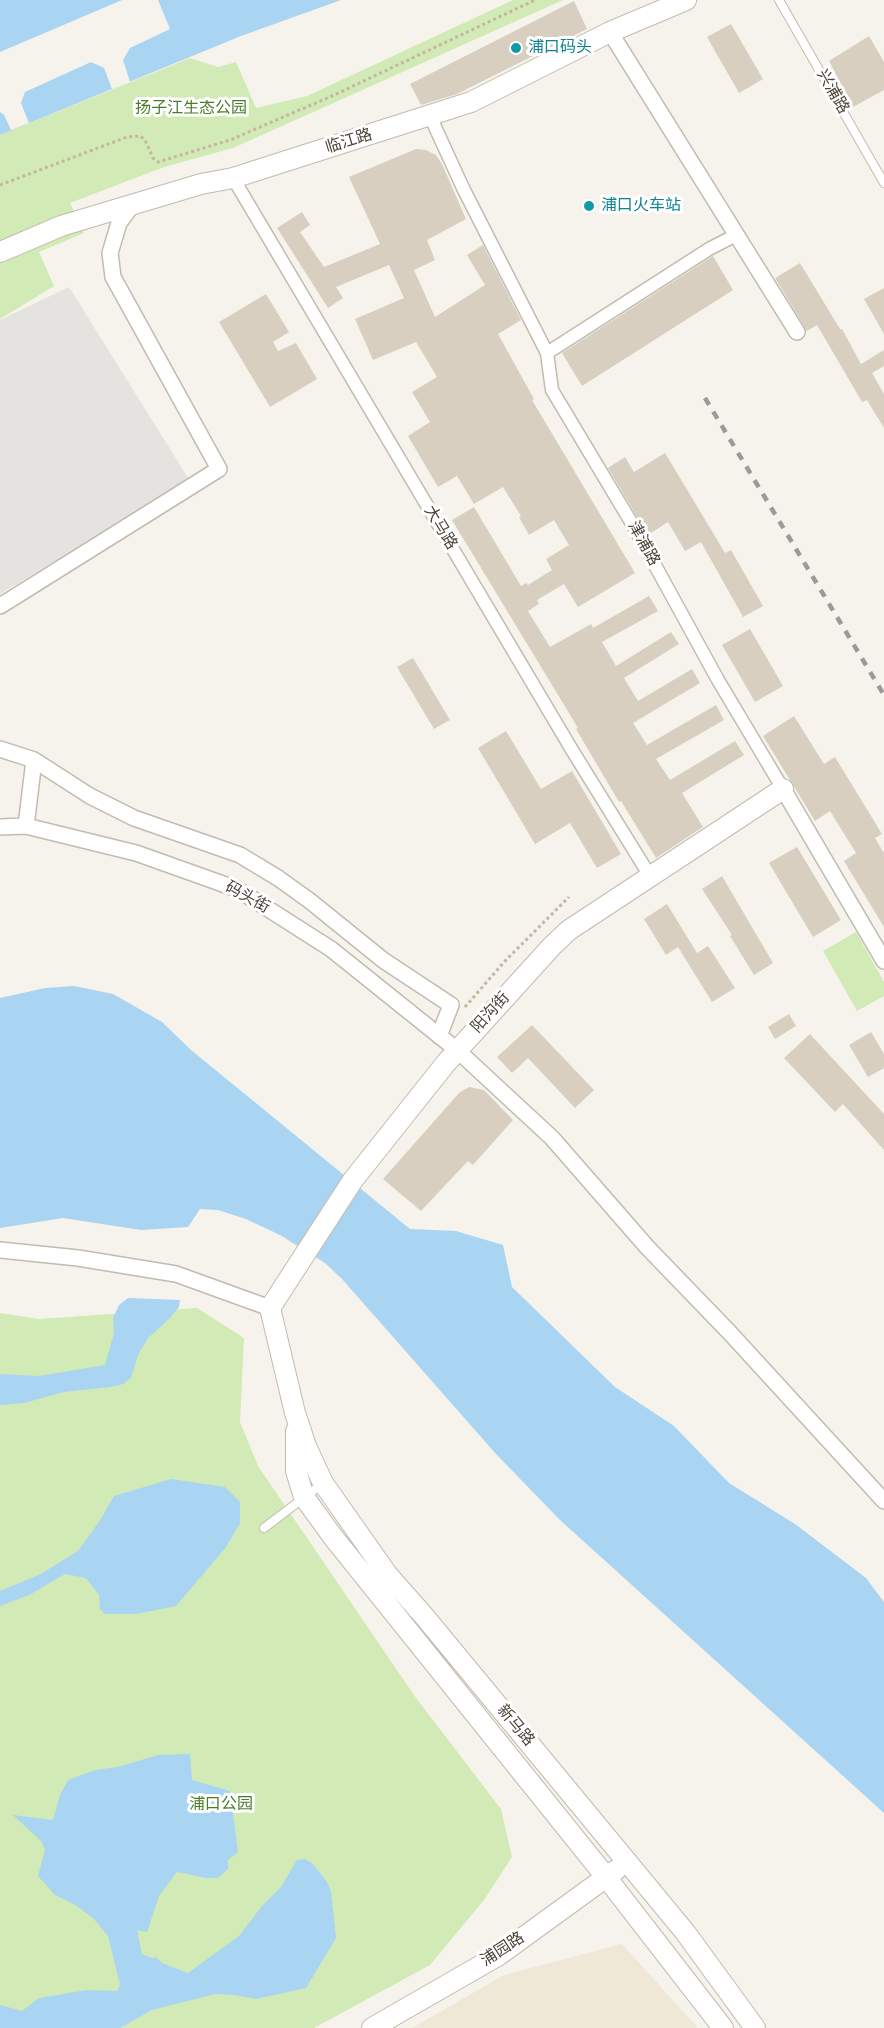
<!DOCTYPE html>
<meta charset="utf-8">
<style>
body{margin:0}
canvas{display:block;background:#f6f3ec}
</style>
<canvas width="884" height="2028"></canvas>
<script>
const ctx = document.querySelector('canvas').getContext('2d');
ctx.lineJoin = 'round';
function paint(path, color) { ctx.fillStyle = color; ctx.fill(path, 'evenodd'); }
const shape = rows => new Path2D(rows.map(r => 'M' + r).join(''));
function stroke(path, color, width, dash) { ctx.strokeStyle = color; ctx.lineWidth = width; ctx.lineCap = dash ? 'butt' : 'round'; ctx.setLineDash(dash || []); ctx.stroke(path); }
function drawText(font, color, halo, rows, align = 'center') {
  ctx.font = font + ' Jost,"Noto Sans SC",sans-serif'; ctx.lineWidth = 6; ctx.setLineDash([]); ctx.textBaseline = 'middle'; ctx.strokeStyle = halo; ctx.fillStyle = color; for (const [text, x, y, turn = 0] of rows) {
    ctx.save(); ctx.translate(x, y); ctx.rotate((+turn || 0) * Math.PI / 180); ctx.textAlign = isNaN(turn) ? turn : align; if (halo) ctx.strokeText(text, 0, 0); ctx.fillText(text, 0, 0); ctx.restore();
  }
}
const education = shape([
 [622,1944,698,2028,412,2028,504,1975]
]);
const green = shape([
 [513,0,563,0,233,148,164,167,70,203,84,233,39,252,54,286,0,319,0,135,190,58,218,67,236,62,256,108,307,96],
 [856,932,884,982,884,996,857,1011,823,951],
 [197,1308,244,1338,240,1422,258,1466,416,1698,501,1809,512,1857,484,1900,430,1965,314,2028,0,2028,0,1313,39,1319]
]);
const parking = shape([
 [69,287,190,481,0,594,0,320]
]);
const water = shape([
 [0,0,341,0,241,36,0,135],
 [74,986,113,994,162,1022,191,1050,410,1229,456,1231,503,1245,512,1287,615,1387,674,1426,729,1483,795,1524,866,1578,884,1602,884,1813,560,1520,496,1454,342,1279,325,1263,280,1235,246,1219,218,1210,200,1209,188,1227,141,1230,63,1218,0,1228,0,998,45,988],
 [128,1298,180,1300,179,1307,169,1319,148,1338,138,1355,131,1378,123,1384,110,1387,64,1392,24,1403,0,1405,0,1374,39,1376,105,1365,114,1333,113,1318,119,1305],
 [171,1479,225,1487,240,1502,240,1523,226,1547,176,1606,136,1614,105,1614,100,1609,99,1595,86,1578,65,1574,29,1595,0,1606,0,1591,39,1575,78,1551,99,1522,114,1496],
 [190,1754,192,1780,230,1791,238,1852,228,1860,228,1869,218,1878,206,1878,177,1872,159,1896,147,1932,137,1930,142,1954,152,1958,156,1957,162,1963,188,1973,239,1936,262,1906,281,1887,297,1860,305,1859,313,1864,327,1882,331,1892,336,1938,306,1988,256,1999,234,1995,215,1994,152,2010,120,2028,0,2028,0,2005,22,2011,39,1998,87,1990,117,1991,120,1985,108,1936,94,1919,77,1906,55,1895,38,1876,45,1850,41,1841,13,1815,53,1820,60,1795,68,1780,95,1770,118,1767,158,1755]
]);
const pier = shape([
 [122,0,158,0,170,29,130,48,123,60,130,82,112,89,104,68,91,62,25,92,21,103,29,123,11,130,4,115,0,112,0,52]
]);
const building = shape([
 [574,1,587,29,457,94,421,105,410,84],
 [731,24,763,79,739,93,707,37],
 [869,36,884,62,884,90,853,107,829,61],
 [416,149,426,150,436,155,442,164,466,219,427,240,435,260,414,270,435,317,485,285,467,255,483,245,521,320,498,334,534,399,532,400,635,573,578,607,564,584,537,600,539,604,528,611,550,647,591,624,593,628,649,596,658,611,602,642,616,666,671,632,679,644,624,678,638,701,692,669,700,683,633,723,647,745,716,705,724,720,656,759,670,780,735,741,744,755,682,793,703,827,656,858,621,801,619,802,576,729,578,728,452,520,474,507,521,586,526,583,528,585,552,570,546,559,569,545,554,520,529,535,519,517,521,516,503,487,474,504,457,476,438,487,408,436,430,422,412,392,437,377,416,342,373,360,355,319,404,298,389,265,336,287,343,298,328,308,277,228,302,212,310,225,300,232,324,267,380,244,349,177],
 [713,256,733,290,582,386,562,353],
 [800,263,840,329,842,329,861,364,884,350,884,366,872,373,884,394,884,428,867,400,862,402,817,325,807,331,775,278],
 [884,288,884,334,864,299],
 [266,294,289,332,273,342,278,351,296,343,317,379,270,407,219,322],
 [665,453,725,553,731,550,763,606,743,617,701,542,685,551,668,522,648,535,608,468,625,457,634,472],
 [750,629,783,686,755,702,722,645],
 [413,658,450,720,434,729,397,667],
 [794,716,824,764,835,757,882,834,875,838,884,853,884,927,844,861,856,853,830,811,815,821,763,736],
 [506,731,541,789,572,771,621,854,597,868,570,823,535,844,478,748],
 [797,847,841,920,813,937,769,863],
 [722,876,773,963,754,975,730,936,732,935,702,889],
 [667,904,697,953,708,946,735,988,712,1002,678,947,666,955,644,919],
 [789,1014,796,1026,775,1039,768,1027],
 [532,1025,594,1090,575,1108,528,1058,512,1073,497,1057],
 [871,1032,884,1054,884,1068,868,1077,849,1045],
 [810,1034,884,1114,884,1150,843,1104,835,1112,784,1058],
 [469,1087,484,1090,513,1120,473,1165,468,1161,421,1211,383,1179,459,1093]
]);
const path = shape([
 [0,185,127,137,140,136,145,140,153,158,158,162,230,140,332,96,535,0],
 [465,1007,505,961,569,897]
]);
const service = shape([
 [779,0,884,183],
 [264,1528,322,1484]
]);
const pedestrian = shape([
 [430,116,463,188,547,353,552,390,634,527,718,680,783,789],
 [233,178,572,750,650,876],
 [547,353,709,249,736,235]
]);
const minor = shape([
 [610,32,797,332],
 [0,606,219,469,113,277,110,253,119,223,133,204],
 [0,749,34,760,26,826],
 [34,760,90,796,134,818,240,855,278,878,310,901,383,960,451,1005,439,1036],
 [783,789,884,961],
 [0,827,26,826,136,853,237,889,331,949,457,1050,552,1138,647,1247,730,1333,884,1501],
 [0,1250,78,1258,176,1274,270,1308]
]);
const tertiary = shape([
 [0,252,61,226,201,184,233,178,471,102,610,32,686,0],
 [296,1431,296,1471,304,1497,333,1537,606,1877,723,2028],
 [372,2028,499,1955,616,1870],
 [755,2028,685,1932,424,1616,387,1574,323,1483,306,1446,295,1413,270,1308,353,1180,446,1063,552,946,569,930,783,789]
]);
const rail = shape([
 [705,398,884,695]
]);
const markers = [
 [516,48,6,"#0f9aa8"],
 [589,206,6,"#0f9aa8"]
];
const cultureNames = [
 ["浦口码头",528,48],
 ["浦口火车站",601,206]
];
const streetNames = [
 ["兴浦路",832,92,60],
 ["临江路",349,142,-17],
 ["大马路",440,528,59],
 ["津浦路",643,544,61],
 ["码头街",247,898,29],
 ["阳沟街",491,1013,-48],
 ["新马路",515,1726,50],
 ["浦园路",503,1950,-33]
];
const parkNames = [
 ["扬子江生态公园",191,109],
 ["浦口公园",221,1805]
];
paint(education, '#efe8d6');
paint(green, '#d2eab5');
paint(parking, '#e5e3e0');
paint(water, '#a9d4f2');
paint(pier, '#f6f3ec');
paint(building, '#d8cfc1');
stroke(service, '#c2bbae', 10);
stroke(pedestrian, '#c2bbae', 15);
stroke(minor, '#c2bbae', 18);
stroke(tertiary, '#c2bbae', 22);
stroke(path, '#c4b79f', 3, [3, 3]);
stroke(service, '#fff', 8);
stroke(pedestrian, '#fff', 12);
stroke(minor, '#fff', 15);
stroke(tertiary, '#fff', 20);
stroke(rail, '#9a9a9a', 4.5, [8, 8]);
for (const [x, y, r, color] of markers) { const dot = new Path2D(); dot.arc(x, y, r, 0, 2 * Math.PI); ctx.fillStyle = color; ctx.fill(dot); stroke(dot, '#fff', 2); }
drawText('16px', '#0d838f', '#fff', cultureNames, 'left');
drawText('16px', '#4b4439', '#fff', streetNames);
drawText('16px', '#4a7f2a', '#fff', parkNames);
</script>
